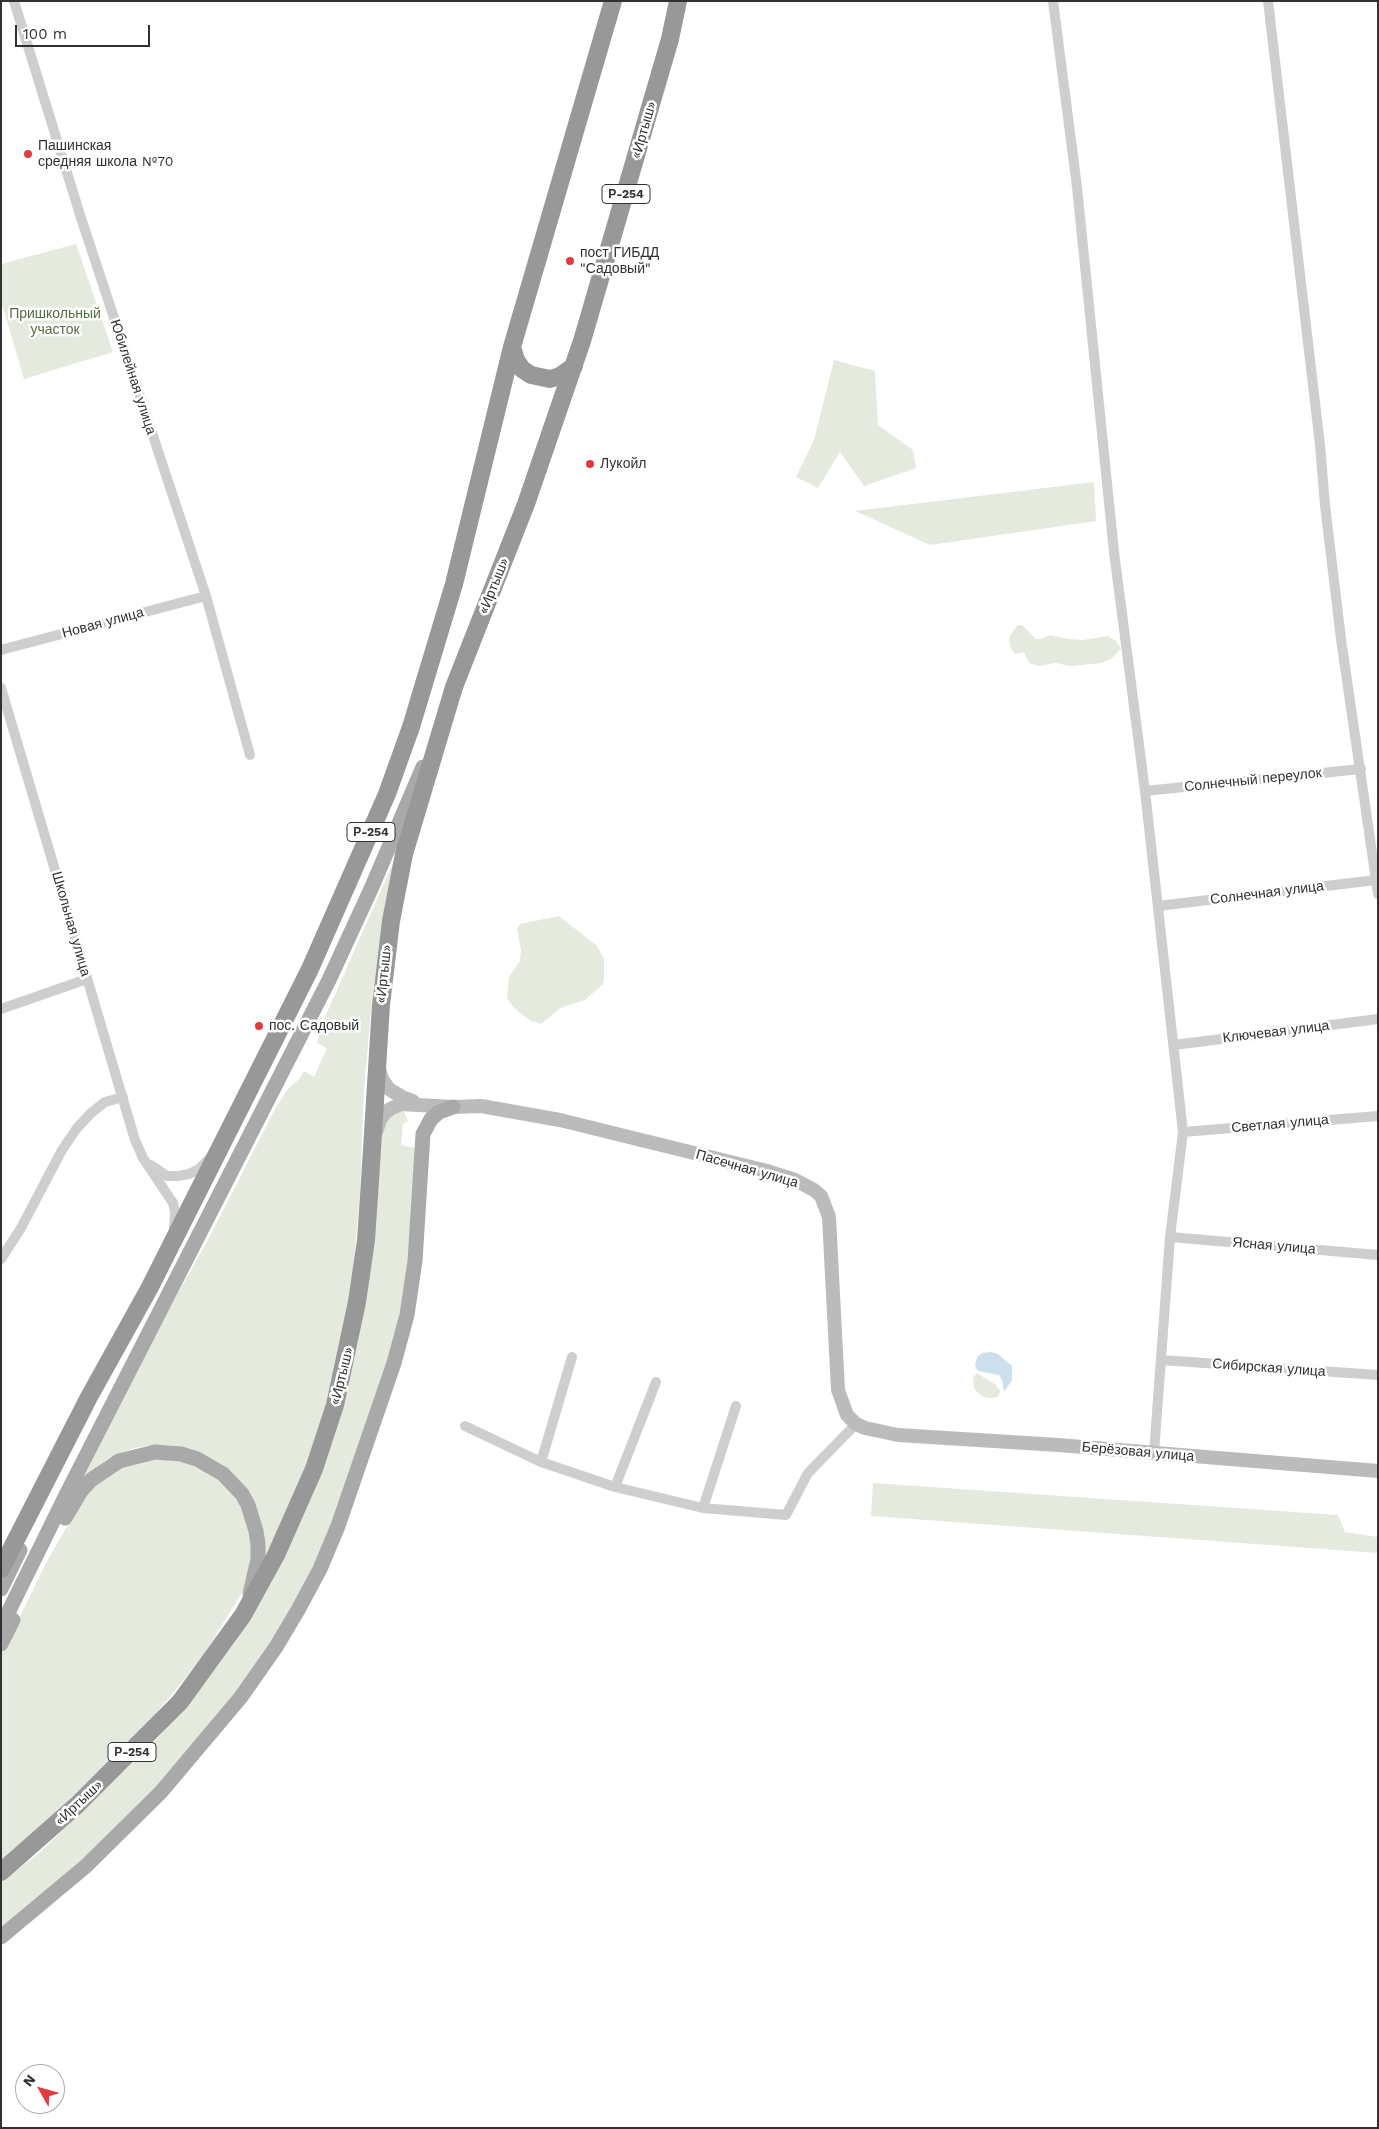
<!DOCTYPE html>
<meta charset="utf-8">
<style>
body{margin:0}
#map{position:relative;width:1379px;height:2129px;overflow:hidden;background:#fff;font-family:"Work Sans",sans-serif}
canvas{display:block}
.frame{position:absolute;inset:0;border:2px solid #313131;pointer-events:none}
.north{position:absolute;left:15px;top:2064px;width:50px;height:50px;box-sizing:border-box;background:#fff;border:1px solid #adadad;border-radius:50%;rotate:308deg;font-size:14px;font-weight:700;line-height:20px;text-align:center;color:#313131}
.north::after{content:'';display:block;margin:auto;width:18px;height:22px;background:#e23a41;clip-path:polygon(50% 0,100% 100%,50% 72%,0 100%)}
.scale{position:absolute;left:15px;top:25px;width:135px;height:22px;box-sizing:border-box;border:2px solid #313131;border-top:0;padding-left:6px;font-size:15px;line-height:18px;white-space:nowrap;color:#313131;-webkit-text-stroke:4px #fff;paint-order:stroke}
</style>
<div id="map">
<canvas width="1379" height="2129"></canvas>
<div class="frame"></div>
<div class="north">N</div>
<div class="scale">100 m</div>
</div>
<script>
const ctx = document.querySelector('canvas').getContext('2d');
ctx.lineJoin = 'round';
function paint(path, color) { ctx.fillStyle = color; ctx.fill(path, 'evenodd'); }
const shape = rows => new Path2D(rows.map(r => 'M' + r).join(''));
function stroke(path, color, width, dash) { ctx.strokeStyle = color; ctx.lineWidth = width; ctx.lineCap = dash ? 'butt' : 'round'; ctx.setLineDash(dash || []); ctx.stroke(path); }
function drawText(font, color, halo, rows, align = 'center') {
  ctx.font = font + ' "Work Sans",sans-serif'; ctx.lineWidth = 5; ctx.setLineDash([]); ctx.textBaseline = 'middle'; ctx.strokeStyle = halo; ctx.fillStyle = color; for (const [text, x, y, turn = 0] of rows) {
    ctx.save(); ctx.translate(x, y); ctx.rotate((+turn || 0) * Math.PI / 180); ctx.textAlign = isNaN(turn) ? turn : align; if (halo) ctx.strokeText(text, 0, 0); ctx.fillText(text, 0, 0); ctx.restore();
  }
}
const green = shape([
 [76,244,113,352,24,379,1,301,1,264],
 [834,360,875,371,878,425,913,450,916,468,864,486,840,452,818,488,796,477,814,440],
 [1094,482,1096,521,930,545,855,511],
 [1018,625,1022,625,1036,639,1041,639,1050,635,1069,639,1083,640,1108,636,1116,641,1121,649,1111,659,1102,663,1070,666,1056,663,1038,666,1029,663,1024,652,1015,654,1010,647,1009,637],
 [394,861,380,940,372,998,364,1091,360,1193,350,1302,338,1365,315,1448,265,1564,256,1513,190,1450,168,1445,153,1445,134,1448,107,1459,85,1478,84,1477,167,1313,211,1234,274,1111,287,1090,300,1078,304,1071,314,1077,327,1048,317,1043,325,1017],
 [559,916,597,946,604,959,604,979,603,984,585,1000,560,1008,541,1024,531,1021,514,1008,507,998,509,977,520,961,521,950,517,928,520,924],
 [403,1110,408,1121,403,1124,401,1145,415,1148,406,1287,394,1341,336,1511,315,1563,290,1612,247,1679,177,1766,83,1859,1,1928,1,1883,39,1853,156,1740,188,1704,220,1662,250,1615,318,1477,381,1132,383,1124,394,1113],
 [977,1373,996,1385,1000,1391,998,1397,991,1398,983,1397,977,1392,974,1388,973,1378],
 [164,1458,183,1460,209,1470,231,1489,248,1519,252,1553,243,1591,206,1651,174,1692,143,1729,52,1817,1,1861,1,1655,46,1563,86,1493,125,1465],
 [873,1483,1338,1515,1345,1532,1378,1537,1378,1553,871,1516]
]);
const water = shape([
 [991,1352,998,1354,1012,1366,1012,1380,1004,1392,1002,1380,999,1375,978,1371,975,1366,977,1357,982,1353]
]);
const street = shape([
 [14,1,81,218,206,596,250,755],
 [1053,1,1077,187,1114,552,1145,791,1183,1132,1170,1237,1154,1453],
 [1268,1,1320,445,1325,505,1341,639,1378,894],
 [1,650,206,596],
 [1,688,135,1140,143,1158,173,1203,175,1212,174,1229],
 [1145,791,1361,769],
 [1158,906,1376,880],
 [1,1009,87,979],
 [1174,1045,1378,1019],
 [1183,1132,1378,1116],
 [151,1165,167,1176,178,1176,189,1174,199,1169,210,1158],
 [1170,1237,1378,1255],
 [1,1259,21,1228,62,1150,77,1128,91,1113,105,1102,123,1097],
 [1161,1360,1378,1375],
 [465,1426,541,1462,615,1487,703,1508,786,1515,808,1473,856,1424],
 [541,1462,572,1357],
 [615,1487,656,1382],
 [703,1508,736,1406]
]);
const secondary = shape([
 [379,1068,382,1079,389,1089,402,1097,413,1101],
 [376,1132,380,1120,385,1113,390,1109,401,1104,453,1107,481,1106,560,1120,767,1171,795,1180,814,1190,821,1196,829,1217,838,1390,847,1415,856,1424,865,1428,898,1435,1058,1445,1378,1471]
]);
const primary = shape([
 [65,1518,81,1491,91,1480,119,1461,155,1452,181,1454,197,1459,223,1474,242,1494,248,1505,256,1531,258,1544,258,1559,250,1594],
 [1,1589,20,1550],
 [1,1627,66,1495,329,980,371,889,423,767],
 [1,1644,13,1620],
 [1,1937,86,1866,161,1792,241,1697,276,1647,298,1610,320,1569,338,1526,394,1363,407,1315,415,1261,423,1134,431,1119,439,1112,453,1107]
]);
const highway = shape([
 [512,347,516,360,522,369,531,375,550,379,560,376,574,366],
 [1,1569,89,1397,150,1287,310,969,387,794,411,727,454,584,512,347,613,1],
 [1,1872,77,1805,180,1702,243,1615,276,1555,314,1469,335,1405,357,1302,366,1240,370,1181,381,1005,391,921,404,854,454,687,526,504,582,341,670,39,678,1]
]);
const markers = [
 [28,154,5,"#e23a41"],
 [570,261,5,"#e23a41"],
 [590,464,5,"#e23a41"],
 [259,1026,5,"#e23a41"]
];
const shields = [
 [626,194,48],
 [371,832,48],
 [132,1752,48]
];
const shieldNames = [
 ["Р-254",626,194],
 ["Р-254",371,832],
 ["Р-254",132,1752]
];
const streetNames = [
 ["«Иртыш»",644,130,-74],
 ["Юбилейная улица",133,377,72],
 ["«Иртыш»",494,586,-68],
 ["Новая улица",103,623,-15],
 ["Солнечный переулок",1253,780,-6],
 ["Солнечная улица",1267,893,-7],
 ["Школьная улица",71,924,74],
 ["«Иртыш»",384,974,-84],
 ["Ключевая улица",1276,1032,-7],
 ["Светлая улица",1280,1124,-5],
 ["Пасечная улица",747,1169,16],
 ["Ясная улица",1274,1246,5],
 ["Сибирская улица",1269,1368,4],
 ["«Иртыш»",342,1376,-76],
 ["Берёзовая улица",1138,1452,5],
 ["«Иртыш»",79,1803,-43]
];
const poiNames = [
 ["Пашинская",38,146],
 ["средняя школа №70",38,162],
 ["пост ГИБДД",580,253],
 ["\"Садовый\"",580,269],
 ["Лукойл",600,464],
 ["пос. Садовый",269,1026]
];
const parkNames = [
 ["Пришкольный",55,314],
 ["участок",55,330]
];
paint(green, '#e4eadd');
paint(water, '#cddfec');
stroke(street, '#cecece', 10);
stroke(secondary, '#bbb', 14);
stroke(primary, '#a9a9a9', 15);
stroke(highway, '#989898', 18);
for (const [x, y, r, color] of markers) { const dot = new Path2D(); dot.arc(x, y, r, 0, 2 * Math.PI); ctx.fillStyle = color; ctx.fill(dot); stroke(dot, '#fff', 2); }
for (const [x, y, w] of shields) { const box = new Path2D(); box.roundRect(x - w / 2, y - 9.5, w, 19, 4); ctx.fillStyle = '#fff'; ctx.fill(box); stroke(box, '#313131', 1); }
drawText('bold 12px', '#313131', null, shieldNames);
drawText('14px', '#313131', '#fff', streetNames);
drawText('14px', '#313131', '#fff', poiNames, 'left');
drawText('14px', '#536d3f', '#fff', parkNames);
</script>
